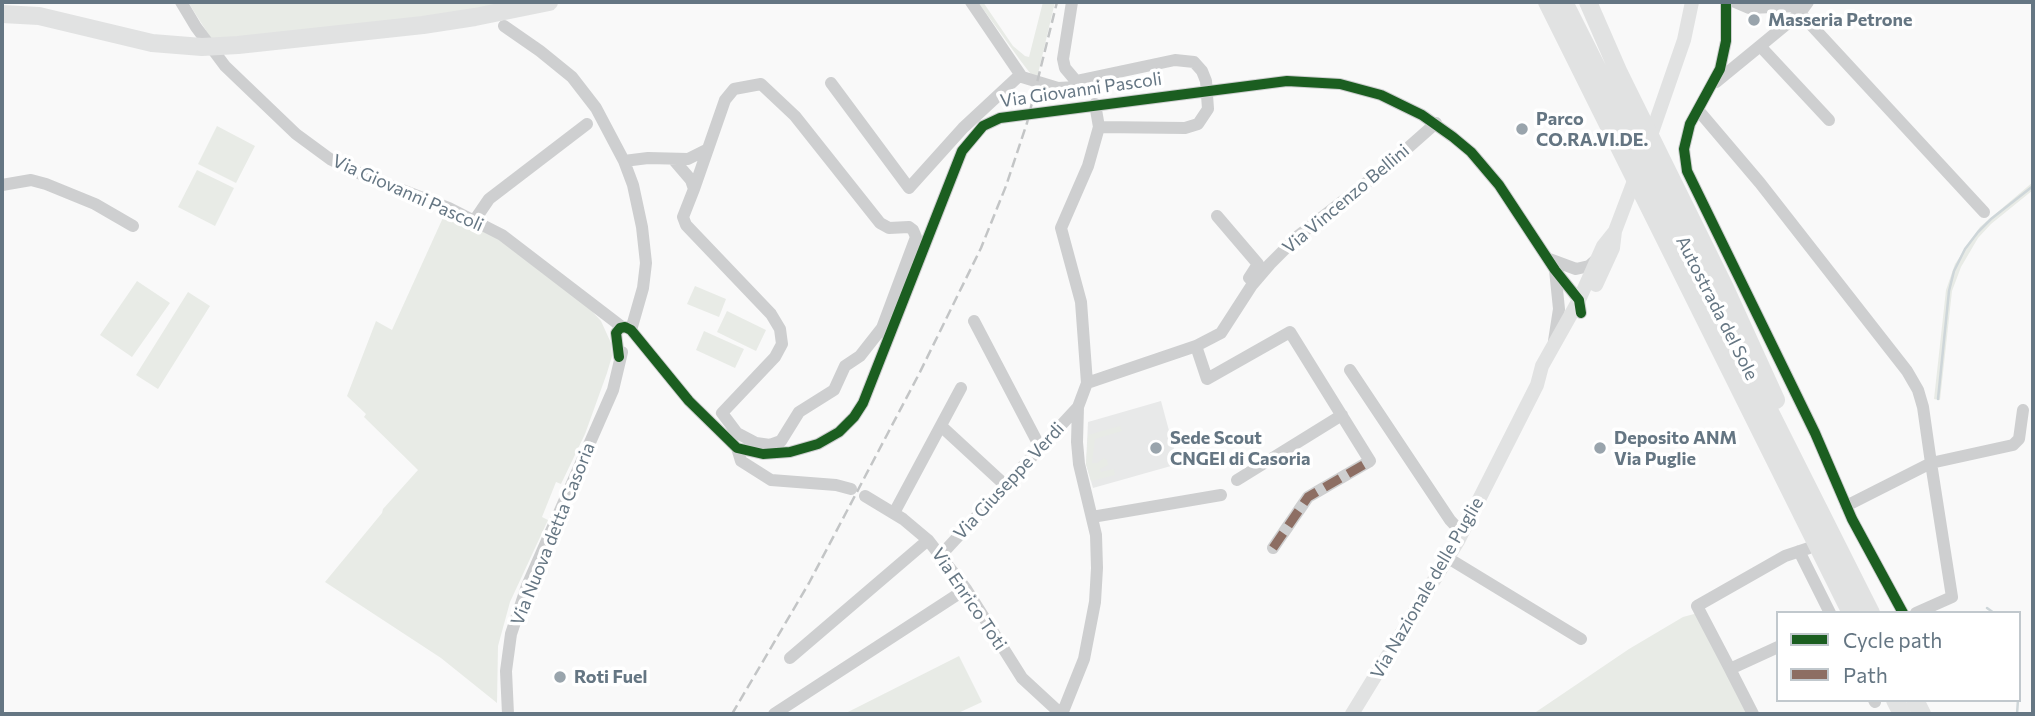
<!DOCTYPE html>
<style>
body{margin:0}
#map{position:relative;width:2035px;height:716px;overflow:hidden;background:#f9f9f9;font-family:Commissioner,sans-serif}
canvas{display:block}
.frame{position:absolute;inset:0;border:4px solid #657683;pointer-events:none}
.legend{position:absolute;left:1776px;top:611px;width:245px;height:91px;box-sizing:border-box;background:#fff;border:2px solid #c1c8cd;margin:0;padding:9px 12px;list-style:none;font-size:21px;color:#657683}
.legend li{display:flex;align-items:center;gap:14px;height:35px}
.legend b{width:35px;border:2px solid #c1c8cd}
</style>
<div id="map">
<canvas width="2035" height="716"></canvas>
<div class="frame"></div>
<ul class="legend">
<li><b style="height:9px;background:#1b5e20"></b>Cycle path</li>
<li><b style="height:9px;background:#8d6e63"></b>Path</li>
</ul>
</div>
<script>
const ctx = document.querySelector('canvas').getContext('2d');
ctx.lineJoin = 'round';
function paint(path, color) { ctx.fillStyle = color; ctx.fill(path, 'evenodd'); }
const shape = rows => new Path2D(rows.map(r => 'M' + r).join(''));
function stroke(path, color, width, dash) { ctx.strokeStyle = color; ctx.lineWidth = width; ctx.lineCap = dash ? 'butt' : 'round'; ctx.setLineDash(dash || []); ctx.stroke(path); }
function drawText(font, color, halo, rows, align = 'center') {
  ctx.font = font + ' Commissioner,sans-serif'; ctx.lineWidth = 7; ctx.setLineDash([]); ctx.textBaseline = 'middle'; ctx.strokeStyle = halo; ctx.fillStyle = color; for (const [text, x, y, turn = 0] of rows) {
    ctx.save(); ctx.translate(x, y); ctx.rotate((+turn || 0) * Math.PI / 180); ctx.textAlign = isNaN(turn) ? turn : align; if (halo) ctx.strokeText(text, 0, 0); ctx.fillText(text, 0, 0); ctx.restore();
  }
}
const built = shape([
 [1161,401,1178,464,1093,488,1086,464,1088,422]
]);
const green = shape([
 [188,2,514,2,456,14,212,40],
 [978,2,983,2,1013,46,1025,56,1029,57,1043,2,1055,2,1037,78,1033,77,1020,60],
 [217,126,255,146,236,183,198,164],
 [197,170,234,188,215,226,178,207],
 [2033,182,2033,190,1991,224,1978,238,1961,267,1952,291,1940,400,1934,399,1946,290,1955,264,1980,227],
 [446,211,500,239,590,309,601,321,611,343,612,356,607,373,585,434,561,484,556,482,542,517,548,520,510,602,498,646,497,703,441,658,325,582,382,513,383,509,418,470,364,417,366,414,347,396,376,321,392,330],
 [137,281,170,303,132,357,100,335],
 [695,286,726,299,719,317,687,304],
 [188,292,210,306,158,389,136,375],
 [727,311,766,330,756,351,717,332],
 [704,331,744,349,735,368,696,350],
 [1120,426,1122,431,1095,439,1092,463,1097,463,1104,458,1107,460,1108,465,1100,469,1101,472,1114,469,1115,475,1091,481,1086,464,1088,435],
 [1694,614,1697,614,1749,714,1533,714,1629,649,1683,617],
 [959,656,982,702,956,714,844,714]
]);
const stream = shape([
 [1938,399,1949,291,1954,271,1965,249,1978,232,1991,219,2033,186],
 [1987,608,1994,613],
 [2017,714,2018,700]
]);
const minor = shape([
 [181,2,196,27,225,66,296,134,330,159,361,174,449,208,502,235,622,327],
 [971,2,1022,77,1058,88,1077,87],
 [1072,2,1063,59,1065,68,1076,81],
 [1726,2,1726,41,1720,69,1690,124,1684,149,1687,171,1815,433,1852,519,1903,613],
 [1735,2,1749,8,1797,6,1803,3],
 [1808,2,1800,13,1760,46,1829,120],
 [1797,6,1800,13,1984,212],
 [504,26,540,51,572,77,596,108,624,161,633,185,642,227,646,263,643,288,631,330],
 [1076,81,1175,60,1194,62,1202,71,1206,81,1208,109,1198,124,1185,128,1099,127],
 [1716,82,1760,46],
 [831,83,909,188,963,128,1020,75],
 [1698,110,1760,183,1907,371,1918,390,1923,407,1931,463,2013,445,2019,439,2023,410],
 [673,159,691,180,694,189,683,217,686,225,771,314,780,329,782,344,775,357,722,413,737,433,756,443,770,445,781,441,799,412,834,390,845,366,860,356,882,328,916,237,913,230,909,227,889,228,880,223,795,116,761,84,734,89,725,100,694,189],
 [624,161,648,158,688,159,708,149],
 [2,185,31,180,46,184,95,204,133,226],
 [1217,216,1258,264,1249,278],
 [474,221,489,199,587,124],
 [1549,259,1576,269,1589,266,1597,259],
 [974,321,1040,447],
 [1554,341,1559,309,1555,270],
 [1196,346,1207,379,1290,332,1370,461,1308,497,1273,548],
 [619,357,616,333,620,328,625,327,631,330,689,401,737,448,763,454,790,452,818,444,839,432,854,417,863,403,962,151,983,126,1000,118,1023,115,1287,81,1340,84,1381,95,1422,115,1453,137,1471,152,1499,185,1555,270,1579,300,1581,313],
 [1350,370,1450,520,1462,533],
 [1087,383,1196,346,1221,333,1252,285,1270,264,1298,236,1384,169,1436,123],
 [941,426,1005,485],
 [737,448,741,461,771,480,836,485,851,489],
 [1237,480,1342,415],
 [865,496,903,519,928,540,966,589,1022,678,1061,714],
 [1846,506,1931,463,1952,597,1916,613],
 [894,513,961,388],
 [1092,517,1221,495],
 [1799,551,1830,613],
 [940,556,1078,407],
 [1448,558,1581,639],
 [790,658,928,540],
 [1730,669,1697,606,1785,556,1809,548],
 [1874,700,1875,702],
 [508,714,506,671,511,634,527,586,613,390,622,352],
 [774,714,966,589],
 [1062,714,1084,659,1095,602,1097,568,1096,535,1079,464,1077,442,1078,407,1087,383,1081,302,1061,228,1088,166,1099,127,1095,104],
 [1753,714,1730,669,1778,647]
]);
const major = shape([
 [1649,141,1684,40,1692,2],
 [1596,285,1613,248,1615,231,1637,173],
 [1352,714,1458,541,1537,385,1542,366,1579,300,1603,246,1615,231]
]);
const highway = shape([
 [1547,2,1851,613],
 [1564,2,1871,613],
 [1588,2,1619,73,1725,288,1776,400],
 [2,14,39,16,152,43,202,47,238,45,423,25,475,17,549,2],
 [1895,700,1902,714],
 [1915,700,1922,714]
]);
const rail = shape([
 [732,714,809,583,919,374,981,248,1006,186,1027,123,1057,2]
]);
const quiet = shape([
 [1273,548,1308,497,1370,461]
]);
const cycleway = shape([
 [1726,2,1726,41,1720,69,1690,124,1684,149,1687,171,1815,433,1852,519,1903,613],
 [619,357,616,333,620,328,625,327,631,330,689,401,737,448,763,454,790,452,818,444,839,432,854,417,863,403,962,151,983,126,1000,118,1023,115,1287,81,1340,84,1381,95,1422,115,1453,137,1471,152,1499,185,1555,270,1579,300,1581,313]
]);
const markers = [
 [1754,20,7,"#99a4ac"],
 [1522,129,7,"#99a4ac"],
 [1156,448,7,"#99a4ac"],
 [1600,448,7,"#99a4ac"],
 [560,677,7,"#99a4ac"]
];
const poiNames = [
 ["Masseria Petrone",1768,20],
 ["Parco",1536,119],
 ["CO.RA.VI.DE.",1536,140],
 ["Sede Scout",1170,438],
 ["CNGEI di Casoria",1170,459],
 ["Deposito ANM",1614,438],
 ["Via Puglie",1614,459],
 ["Roti Fuel",574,677]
];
const streetNames = [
 ["Via Giovanni Pascoli",1081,90,-8],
 ["Via Giovanni Pascoli",408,193,24],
 ["Via Vincenzo Bellini",1346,199,-40],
 ["Autostrada del Sole",1717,308,63],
 ["Via Giuseppe Verdi",1009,481,-47],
 ["Via Nuova detta Casoria",553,534,-68],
 ["Via Nazionale delle Puglie",1427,588,-60],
 ["Via Enrico Toti",969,599,56]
];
paint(built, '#e8e9e9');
paint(green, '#e8ebe6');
stroke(stream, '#ced6d9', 2.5);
stroke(minor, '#cecfd0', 12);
stroke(major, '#e1e2e2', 14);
stroke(highway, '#e1e2e2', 18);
stroke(rail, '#c3c5c6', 2.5, [10, 5]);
stroke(quiet, '#8d6e63', 9, [18, 9]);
stroke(cycleway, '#1b5e20', 10);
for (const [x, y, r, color] of markers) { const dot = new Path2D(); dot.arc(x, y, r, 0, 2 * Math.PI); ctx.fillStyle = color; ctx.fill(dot); stroke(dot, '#fff', 2.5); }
drawText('bold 18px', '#657683', '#fff', poiNames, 'left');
drawText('18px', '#657683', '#fff', streetNames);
</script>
